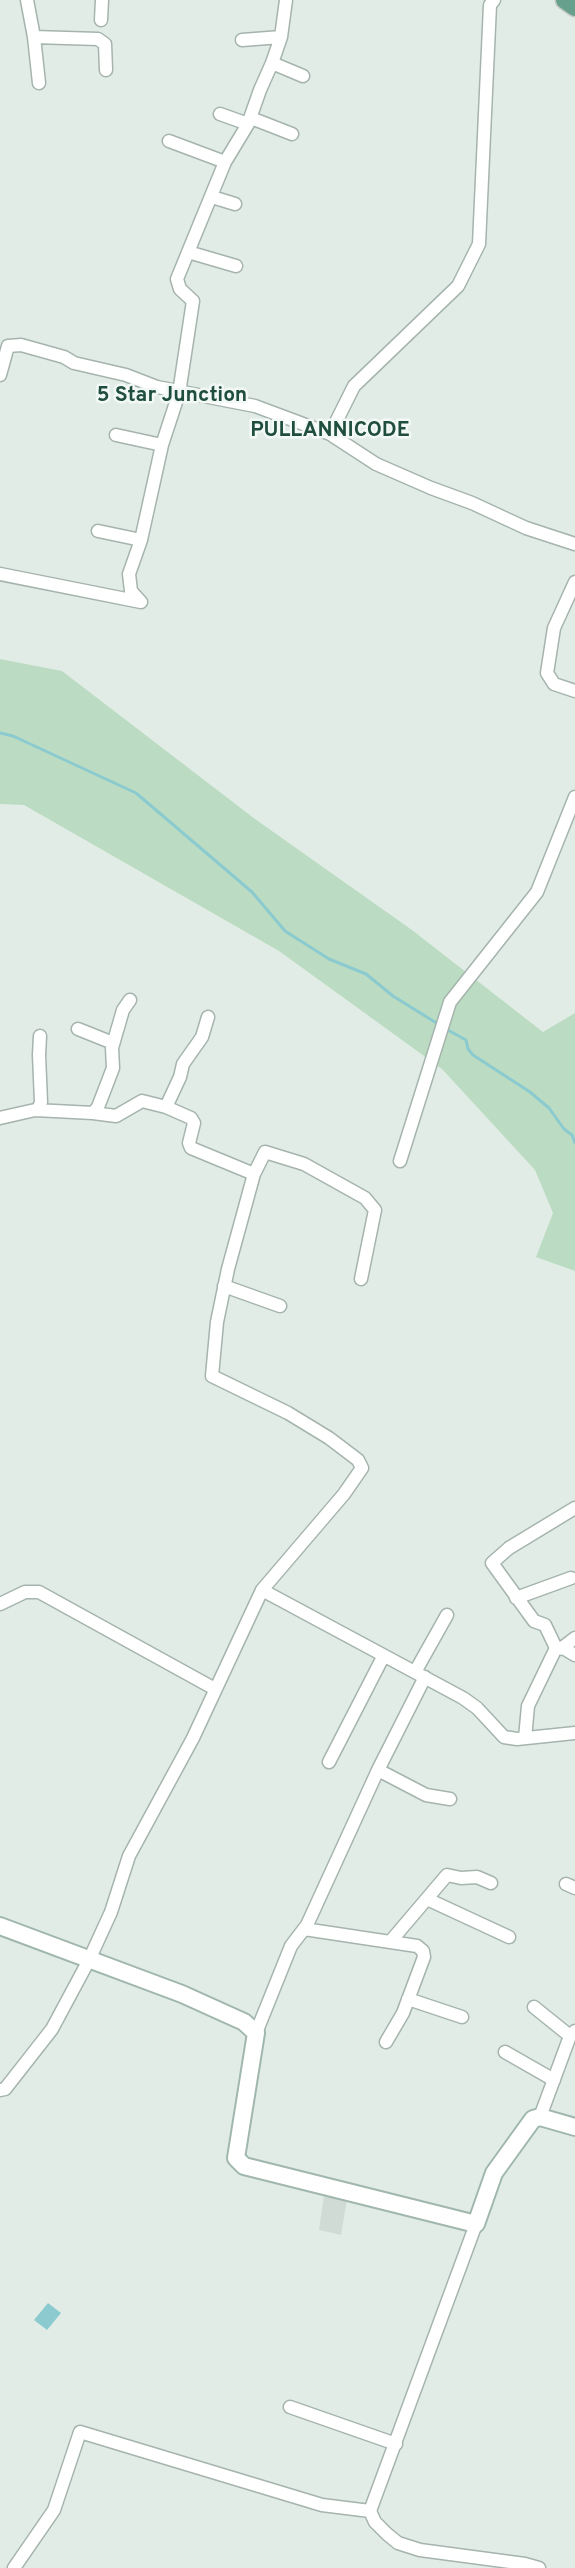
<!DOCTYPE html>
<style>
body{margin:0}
canvas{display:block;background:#e2ece6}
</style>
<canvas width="575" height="2568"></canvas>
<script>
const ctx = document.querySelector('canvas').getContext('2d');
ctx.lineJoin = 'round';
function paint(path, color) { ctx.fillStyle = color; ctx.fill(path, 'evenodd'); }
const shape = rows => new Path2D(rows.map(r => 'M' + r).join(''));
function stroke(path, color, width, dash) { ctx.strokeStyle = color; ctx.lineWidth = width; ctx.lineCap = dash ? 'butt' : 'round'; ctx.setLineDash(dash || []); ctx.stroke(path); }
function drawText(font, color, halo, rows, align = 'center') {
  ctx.font = font + ' Overpass,sans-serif'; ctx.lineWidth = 5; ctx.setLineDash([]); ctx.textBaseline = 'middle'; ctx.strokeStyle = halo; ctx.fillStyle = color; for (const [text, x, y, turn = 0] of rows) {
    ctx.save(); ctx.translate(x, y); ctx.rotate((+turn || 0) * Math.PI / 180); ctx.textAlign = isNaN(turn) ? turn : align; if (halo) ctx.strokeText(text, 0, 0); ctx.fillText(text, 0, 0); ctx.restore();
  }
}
const built = shape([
 [324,2195,347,2199,341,2235,319,2230]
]);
const green = shape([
 [0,659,62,671,255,819,412,930,543,1032,575,1013,575,1271,536,1257,553,1213,535,1170,442,1069,279,951,24,805,0,804]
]);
const water = shape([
 [48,2303,61,2313,47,2330,34,2320]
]);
const stream = shape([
 [0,733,13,736,136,793,252,892,285,931,329,959,366,974,393,996,438,1024],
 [446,1029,466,1040,468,1049,473,1055,530,1092,549,1108,564,1129,572,1135,575,1143]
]);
const street = shape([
 [27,0,34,37,98,39,105,44,106,70],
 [101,20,102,0],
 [34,37,39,83],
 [242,40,281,37],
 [272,63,281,37,286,0],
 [251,118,292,134],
 [248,124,260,90,272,63,303,76],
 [169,141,225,162],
 [212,197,235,204],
 [188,252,236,266],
 [0,375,8,346,21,345,64,357,74,363,126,375,157,387,255,406,330,434,376,464,431,488,472,503,526,528,575,544],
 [330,434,354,386,458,286,479,244,490,5,494,0],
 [116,435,162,445],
 [98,531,141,540],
 [0,574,141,602,131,591,129,574,141,540,162,445,179,393,193,301,180,289,177,279,225,162,248,124,220,114],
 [575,582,554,628,547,673,554,684,575,691],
 [78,1029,113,1043],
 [166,1107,180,1077,183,1064,202,1037,208,1017],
 [38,1110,41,1102,39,1055,40,1036],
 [93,1113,116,1116,142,1101,166,1107,191,1118,194,1123,189,1143,191,1148,254,1174],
 [0,1118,35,1110,93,1113,98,1107,113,1068,112,1048,123,1010,130,1000],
 [400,1161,450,1002,537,892,575,797],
 [224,1286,280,1306],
 [262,1590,463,1698,477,1708,504,1737,517,1739,575,1733],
 [516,1598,571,1578],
 [0,1604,25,1592,39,1592,215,1689],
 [556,1648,565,1649,575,1655],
 [562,1648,575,1638],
 [415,1672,447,1615],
 [525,1738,528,1706,556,1648,545,1625,534,1621,492,1563,509,1548,575,1508],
 [329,1762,383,1657],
 [378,1770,426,1795,450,1799],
 [566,1884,575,1888],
 [427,1899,509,1937],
 [304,1929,417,1946,423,1951,424,1957,403,2013,386,2042],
 [390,1942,447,1875,461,1878,477,1877,491,1883],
 [408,1999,462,2017],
 [534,2007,570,2036],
 [256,2033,291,1946,307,1925,378,1770,425,1677],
 [505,2052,554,2080],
 [0,2090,5,2089,52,2029,89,1960,111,1912,129,1856,193,1738,262,1590,344,1494,362,1468,358,1460,329,1438,288,1413,212,1376,217,1322,228,1269,254,1174,265,1152,304,1164,365,1198,375,1210,361,1279],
 [540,2117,570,2036,575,2031],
 [290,2407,396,2444],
 [370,2511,476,2224],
 [14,2568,54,2510,80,2432,322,2505,370,2511,375,2522,387,2534,398,2543,420,2550,525,2564,539,2568]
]);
const secondary = shape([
 [0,1926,182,1994,244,2022,256,2033,236,2158,244,2166,476,2224,494,2173,533,2119,540,2117,575,2127]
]);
const primary = shape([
 [565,0,575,7]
]);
const neighbourhoodNames = [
 ["5 Star Junction",172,397],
 ["PULLANNICODE",330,432]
];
paint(built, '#d0dbd5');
paint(green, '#bbdcc2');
paint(water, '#8bcacf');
stroke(stream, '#8bcacf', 3);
stroke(street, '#a5b4ad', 15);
stroke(secondary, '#a0b7ad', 20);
stroke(primary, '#c1c8c6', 21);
stroke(street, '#fff', 12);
stroke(secondary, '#fff', 16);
stroke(primary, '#67a08d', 18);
drawText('bold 21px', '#1f4e3f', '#f2f8f5', neighbourhoodNames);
</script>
